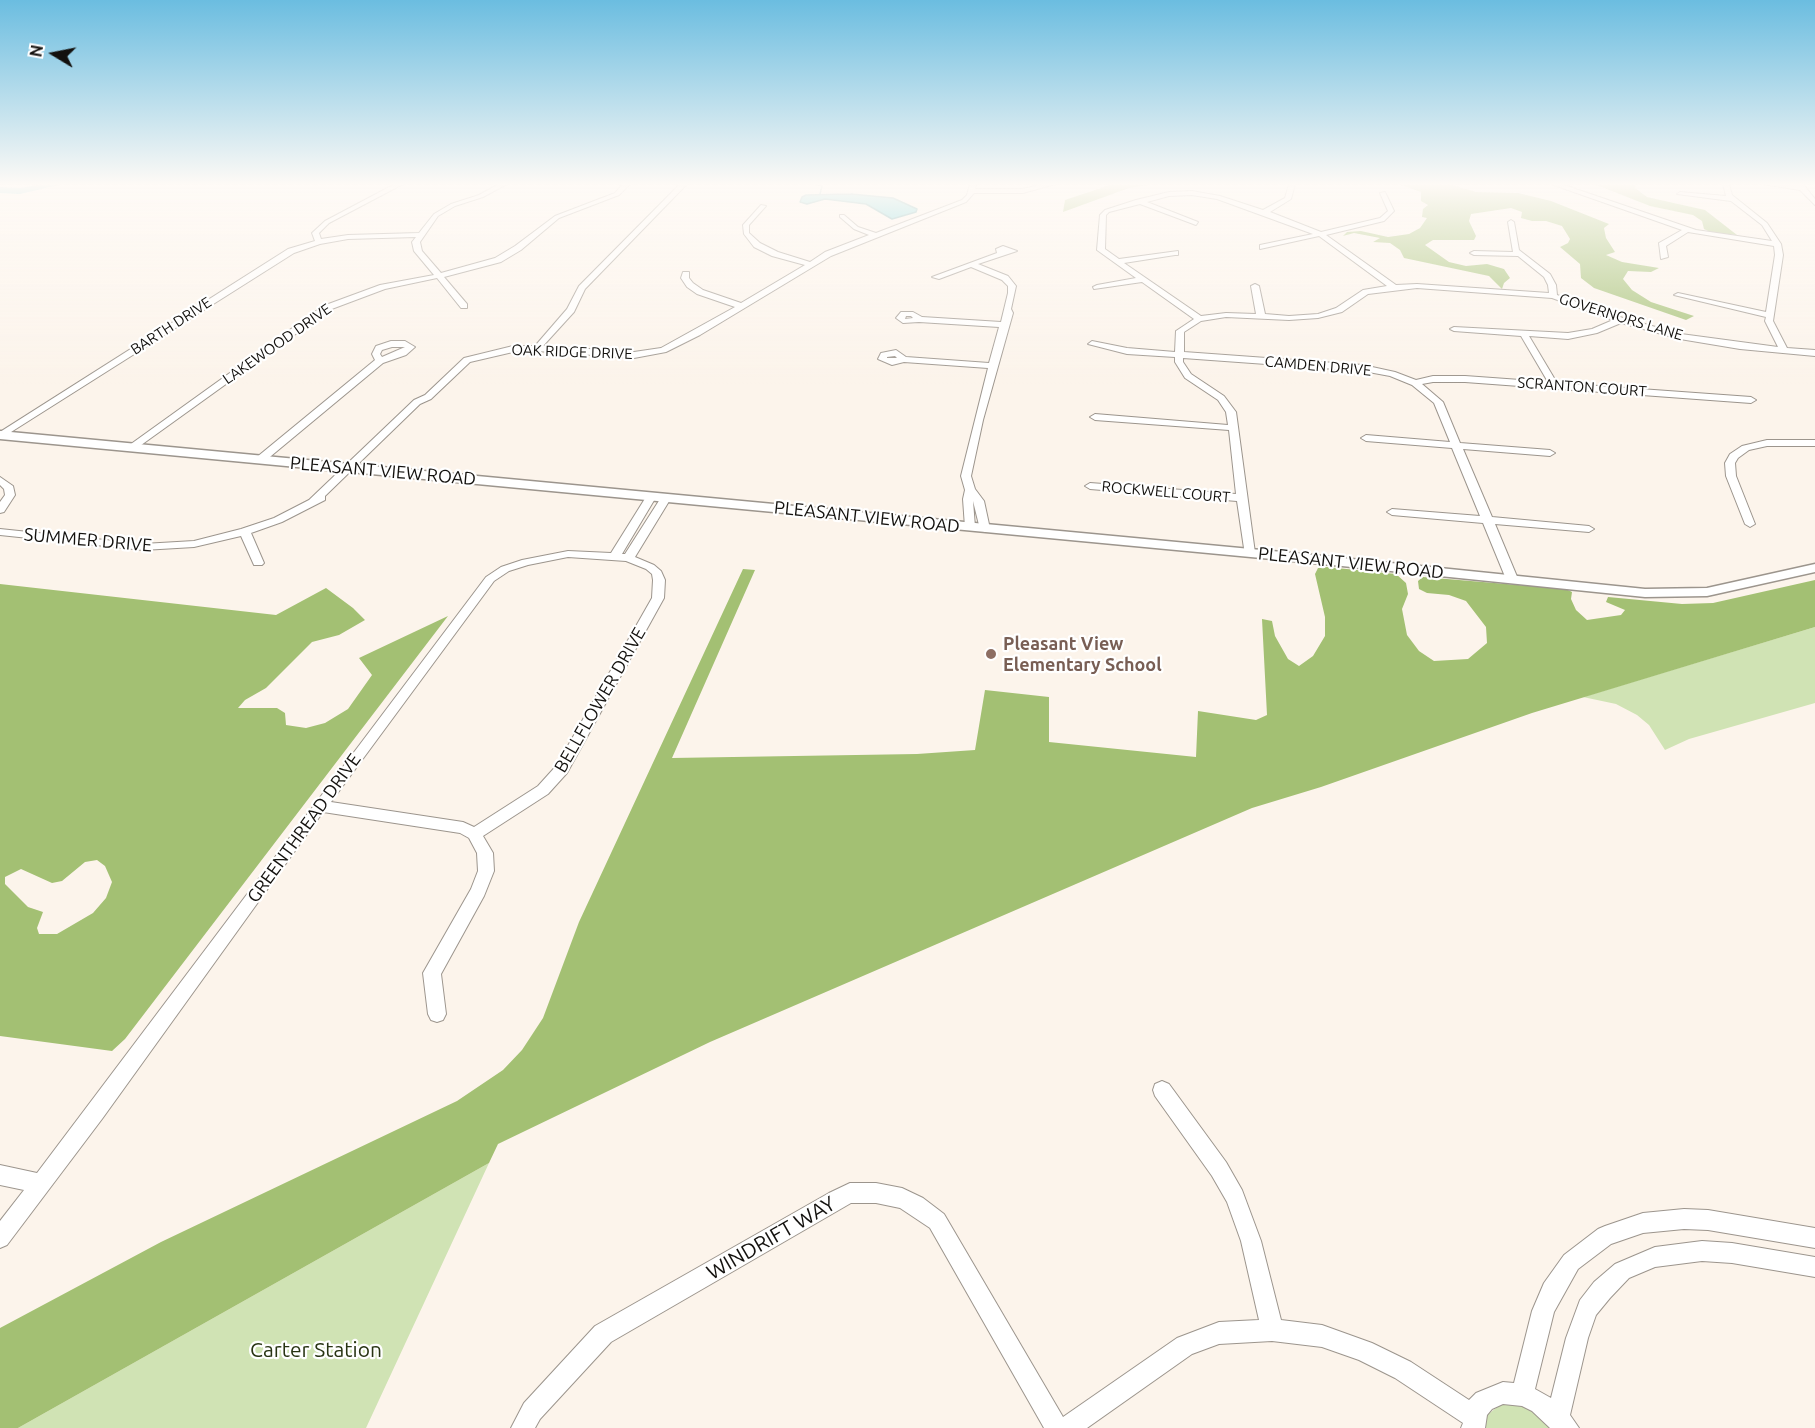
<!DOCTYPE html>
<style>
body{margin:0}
#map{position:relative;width:1815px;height:1428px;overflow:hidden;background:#fcf4eb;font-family:Ubuntu,sans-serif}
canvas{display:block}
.north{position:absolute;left:24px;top:24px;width:60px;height:60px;-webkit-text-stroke:4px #fff;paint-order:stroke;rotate:280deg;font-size:16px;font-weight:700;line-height:24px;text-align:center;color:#13110e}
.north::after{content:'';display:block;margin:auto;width:21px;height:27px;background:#13110e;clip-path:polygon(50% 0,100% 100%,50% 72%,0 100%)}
</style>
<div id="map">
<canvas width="1815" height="1428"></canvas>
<div class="north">N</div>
</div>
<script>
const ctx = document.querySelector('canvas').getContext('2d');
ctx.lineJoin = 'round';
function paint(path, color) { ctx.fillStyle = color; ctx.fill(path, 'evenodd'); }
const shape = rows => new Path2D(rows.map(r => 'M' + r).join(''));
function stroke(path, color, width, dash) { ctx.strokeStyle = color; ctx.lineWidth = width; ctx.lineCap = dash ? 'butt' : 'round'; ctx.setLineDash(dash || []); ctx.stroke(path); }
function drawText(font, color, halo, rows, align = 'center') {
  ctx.font = font + ' Ubuntu,sans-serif'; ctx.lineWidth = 4.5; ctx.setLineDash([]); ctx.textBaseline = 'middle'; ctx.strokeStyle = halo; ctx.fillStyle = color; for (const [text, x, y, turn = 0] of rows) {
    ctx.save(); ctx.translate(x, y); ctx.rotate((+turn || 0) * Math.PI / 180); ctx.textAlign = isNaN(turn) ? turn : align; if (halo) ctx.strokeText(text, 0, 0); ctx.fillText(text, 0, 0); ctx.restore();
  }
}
const green = shape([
 [1815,627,1815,703,1689,739,1665,750,1649,725,1637,715,1616,704,1583,697],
 [489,1163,366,1428,18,1428],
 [1501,1404,1524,1404,1557,1428,1483,1428,1486,1416]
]);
const forest = shape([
 [1113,184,1153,184,1129,188,1063,212,1065,200],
 [1399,184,1449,184,1476,192,1518,193,1551,201,1609,224,1604,228,1606,238,1615,252,1606,255,1622,262,1659,268,1651,272,1628,271,1623,279,1632,290,1651,302,1694,316,1686,320,1594,288,1581,278,1580,264,1560,247,1568,243,1570,239,1562,226,1546,221,1532,221,1521,218,1522,212,1511,208,1471,214,1469,221,1476,236,1474,240,1433,240,1425,245,1449,262,1466,266,1487,264,1504,269,1510,278,1504,283,1502,289,1489,276,1404,258,1400,250,1390,243,1373,242,1380,238,1354,233,1343,236,1347,232,1361,231,1388,237,1409,234,1420,228,1427,218,1422,217,1423,209,1428,205,1421,201,1421,192],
 [1594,184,1636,184,1635,188,1647,197,1705,210,1737,235,1712,233,1704,229,1702,221,1693,215,1650,206],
 [1327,567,1396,574,1406,583,1408,594,1402,609,1407,635,1419,651,1434,661,1468,659,1487,643,1486,627,1466,601,1449,595,1427,593,1419,589,1418,581,1423,577,1566,589,1572,592,1571,599,1576,610,1587,620,1621,615,1625,610,1606,602,1608,597,1682,604,1713,603,1815,580,1815,627,1532,713,1321,787,1252,808,710,1042,498,1144,489,1163,18,1428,0,1428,0,1328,161,1242,457,1101,503,1070,522,1050,543,1018,579,922,743,569,755,570,672,758,917,754,975,750,985,690,1049,697,1049,742,1196,757,1198,711,1256,720,1267,715,1262,619,1272,621,1275,636,1288,659,1299,666,1313,656,1325,636,1325,617,1315,574,1318,568],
 [0,584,276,615,326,588,353,608,365,620,339,635,312,642,266,688,245,700,238,708,277,708,285,713,286,725,306,728,325,723,348,709,372,675,359,658,448,616,125,1039,112,1051,0,1036],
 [97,860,105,866,112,882,106,898,93,913,57,934,39,934,37,928,43,912,28,907,5,884,5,877,21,869,52,883,62,881,85,862]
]);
const water = shape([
 [851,194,893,198,917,209,916,212,892,219,866,204,825,199,807,204,800,202,802,197,806,195,851,194]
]);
const stream = shape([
 [815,184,822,186,820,194]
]);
const river = shape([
 [44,184,63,184,20,194,0,193,0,187,20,188,44,184]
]);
const minor = shape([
 [395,184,403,184,329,223,319,233,321,239,348,235,419,233,434,214,451,204,479,195,499,184,507,184,483,197,455,206,438,216,420,242,422,251,441,273,495,258,515,246,555,216,615,193,623,184,630,184,619,195,559,218,521,250,501,262,444,277,467,304,467,308,461,308,437,278,385,289,329,310,137,448,131,448,131,444,323,306,380,285,434,275,414,251,412,242,416,237,348,239,320,244,294,253,0,439,0,432,288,249,315,241,312,233,325,221,395,184],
 [680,184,687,184,585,289,574,312,543,346,634,352,661,348,735,307,697,294,687,287,681,278,683,272,689,272,689,278,693,283,703,290,741,303,805,265,772,256,754,247,744,234,743,225,761,205,766,206,749,225,749,233,760,243,778,252,810,262,825,252,869,235,854,229,840,217,840,215,844,215,858,227,876,233,962,200,967,195,970,184,976,184,975,189,1023,189,1043,184,1055,184,1023,193,974,193,966,202,831,256,700,335,666,352,634,358,537,351,513,352,470,362,431,399,420,404,325,496,325,500,282,522,251,533,264,563,262,565,254,565,241,536,194,547,143,550,0,535,0,529,143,544,194,541,241,529,274,518,309,500,414,400,425,395,464,358,513,346,535,346,567,309,579,286,680,184],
 [1289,184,1295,184,1291,199,1270,212,1321,232,1380,218,1388,211,1380,193,1385,192,1394,211,1384,221,1326,235,1396,285,1417,284,1549,293,1548,285,1544,277,1518,256,1474,255,1470,253,1474,251,1513,252,1508,222,1511,220,1514,222,1519,250,1550,274,1556,285,1557,295,1623,318,1681,334,1778,347,1765,321,1766,317,1674,295,1678,293,1766,312,1775,255,1774,246,1688,232,1666,246,1668,257,1661,259,1659,243,1682,230,1551,184,1561,184,1696,230,1772,241,1762,225,1731,201,1677,194,1680,192,1726,196,1723,184,1729,184,1732,195,1767,223,1781,244,1783,255,1773,321,1787,348,1815,350,1815,356,1740,349,1680,339,1621,323,1597,333,1568,339,1529,336,1557,383,1751,397,1756,400,1751,403,1465,382,1433,382,1422,384,1443,402,1460,443,1550,450,1555,453,1550,456,1463,449,1492,517,1589,526,1594,529,1589,532,1495,524,1518,579,1512,583,1506,579,1483,523,1392,515,1387,512,1392,509,1480,516,1452,448,1366,441,1361,438,1366,435,1450,442,1434,403,1412,385,1390,376,1363,371,1183,358,1183,362,1191,374,1224,396,1236,412,1255,553,1249,556,1245,555,1237,501,1090,489,1085,486,1090,483,1236,494,1229,430,1095,420,1090,417,1095,414,1228,425,1226,412,1218,400,1185,378,1175,362,1175,357,1127,354,1088,344,1092,341,1127,348,1175,352,1176,331,1194,319,1142,282,1094,289,1093,287,1097,285,1136,278,1097,250,1100,215,1105,210,1136,200,1169,192,1192,191,1220,196,1263,210,1285,198,1289,184],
 [1192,195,1217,199,1313,234,1260,245,1260,249,1319,236,1387,286,1363,290,1336,308,1318,314,1289,316,1265,314,1259,286,1255,284,1251,286,1256,314,1226,313,1201,316,1124,263,1175,255,1178,255,1178,251,1119,259,1105,249,1106,215,1109,212,1140,204,1196,225,1198,222,1147,202,1169,196,1192,195],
 [1417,288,1552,298,1613,320,1592,329,1568,333,1454,327,1450,329,1454,331,1521,336,1548,382,1465,376,1433,376,1416,380,1395,372,1363,365,1184,352,1184,332,1201,321,1226,317,1289,320,1318,318,1342,312,1368,294,1417,288],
 [1763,184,1803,184,1815,199,1815,205,1800,190,1763,184],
 [1003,246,1017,251,978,264,1008,276,1016,286,1011,309,1013,313,983,420,971,476,975,489,984,501,990,529,985,532,980,529,973,501,975,527,970,530,965,527,963,499,965,490,961,476,988,368,904,362,892,365,878,359,881,353,896,350,906,357,989,363,999,327,919,322,903,323,896,318,901,312,913,312,922,317,1001,322,1008,293,1008,286,1002,280,971,267,939,279,932,277,997,253,996,249,1003,246],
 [906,316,911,316,913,318,905,319,906,316],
 [895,356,897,358,887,358,887,357,895,356],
 [391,341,405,341,415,347,406,355,383,363,265,461,257,461,257,457,375,360,372,354,376,346,391,341],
 [392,347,405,347,382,357,380,354,382,350,392,347],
 [1767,440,1815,440,1815,446,1767,446,1749,450,1738,458,1735,463,1736,476,1755,524,1750,527,1745,524,1726,476,1725,463,1730,454,1742,446,1767,440],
 [0,477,13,486,15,495,4,512,0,513,0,502,5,495,4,489,0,485,0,477],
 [651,494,656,497,622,554,625,554,662,496,670,496,671,498,635,557,654,565,661,571,665,580,664,598,567,773,548,794,483,836,493,853,494,871,484,896,441,974,446,1014,443,1020,437,1022,431,1020,428,1014,423,973,471,889,478,871,477,853,469,838,460,833,323,812,102,1119,7,1245,0,1248,0,1221,24,1190,0,1185,0,1165,37,1173,486,577,501,567,522,560,568,551,611,553,646,497,651,494],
 [568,557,626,561,646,569,652,574,653,580,652,598,557,765,538,786,474,827,463,822,331,802,494,581,509,571,528,565,568,557],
 [1162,1081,1169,1084,1226,1162,1242,1190,1261,1241,1281,1320,1322,1325,1372,1343,1411,1362,1469,1400,1476,1393,1503,1382,1514,1383,1532,1311,1544,1283,1564,1255,1598,1229,1605,1226,1643,1213,1684,1209,1708,1210,1815,1228,1815,1248,1708,1230,1684,1229,1643,1233,1611,1244,1578,1269,1554,1312,1535,1389,1551,1398,1566,1338,1580,1300,1594,1282,1615,1264,1655,1247,1702,1241,1732,1243,1815,1257,1815,1277,1732,1263,1702,1261,1655,1267,1629,1278,1610,1298,1596,1315,1588,1338,1570,1415,1579,1428,1550,1428,1532,1411,1522,1406,1503,1404,1492,1409,1487,1415,1485,1428,1461,1428,1463,1423,1395,1378,1359,1360,1322,1347,1272,1341,1219,1344,1192,1354,1087,1428,1044,1428,930,1228,900,1208,876,1203,851,1203,611,1342,540,1419,535,1428,511,1428,524,1403,595,1326,829,1193,850,1183,876,1183,902,1188,923,1198,944,1214,1063,1417,1177,1338,1219,1322,1259,1320,1241,1241,1227,1202,1212,1176,1155,1096,1153,1090,1155,1084,1162,1081]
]);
const major = shape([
 [0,431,1293,553,1645,589,1707,588,1815,564,1815,572,1707,596,1645,597,1293,561,0,439,0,431]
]);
const markers = [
 [991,654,6,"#8d6e63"]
];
const farStreetnames = [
 ["GOVERNORS LANE",1621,317,17],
 ["BARTH DRIVE",171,326,-33],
 ["LAKEWOOD DRIVE",277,344,-35],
 ["OAK RIDGE DRIVE",572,352,2],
 ["CAMDEN DRIVE",1318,366,5],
 ["SCRANTON COURT",1582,387,4],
 ["ROCKWELL COURT",1166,492,5]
];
const streetNames = [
 ["PLEASANT VIEW ROAD",383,471,5],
 ["PLEASANT VIEW ROAD",867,517,6],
 ["SUMMER DRIVE",88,540,5],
 ["PLEASANT VIEW ROAD",1351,563,6],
 ["BELLFLOWER DRIVE",600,700,-60],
 ["GREENTHREAD DRIVE",304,828,-54]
];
const educationNames = [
 ["Pleasant View",1003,644],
 ["Elementary School",1003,665]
];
const nearStreetnames = [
 ["WINDRIFT WAY",771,1238,-30]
];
const nearParknames = [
 ["Carter Station",316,1350]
];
paint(green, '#d0e3b4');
paint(forest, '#a3c073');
paint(water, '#50cad4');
stroke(water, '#3e9299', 1.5);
stroke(stream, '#3e9299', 1.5);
paint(river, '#50cad4');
stroke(minor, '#9c958d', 2);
stroke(major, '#9c958d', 3);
paint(minor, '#fff');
paint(major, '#fff');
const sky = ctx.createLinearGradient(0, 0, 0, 384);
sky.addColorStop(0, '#6bbde0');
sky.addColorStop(0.48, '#fefaf6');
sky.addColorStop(1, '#fefaf600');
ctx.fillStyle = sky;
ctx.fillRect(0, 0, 1815, 384);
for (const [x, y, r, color] of markers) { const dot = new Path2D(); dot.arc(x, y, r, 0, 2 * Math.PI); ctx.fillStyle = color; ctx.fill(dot); stroke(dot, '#fff', 2); }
drawText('15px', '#13110e', '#fff', farStreetnames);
drawText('18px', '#13110e', '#fff', streetNames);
drawText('bold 18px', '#785e54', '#fff', educationNames, 'left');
drawText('21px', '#13110e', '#fff', nearStreetnames);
drawText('21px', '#283413', '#fff', nearParknames);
</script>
